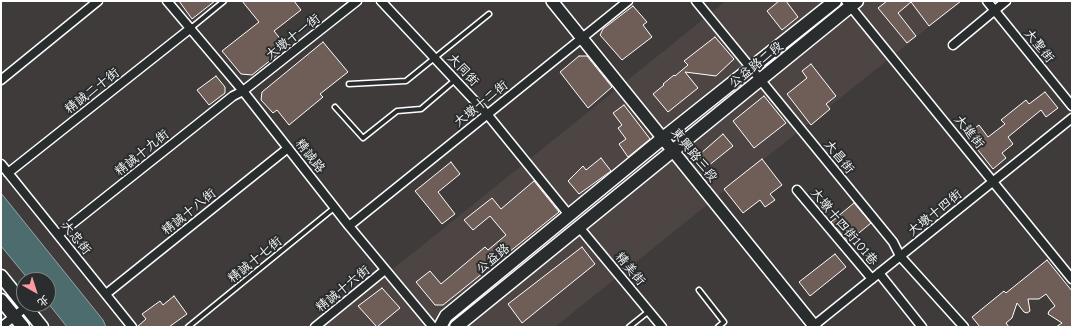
<!DOCTYPE html>
<meta charset="utf-8">
<style>
body{margin:0}
#map{position:relative;width:1073px;height:328px;overflow:hidden;background:#3f3b3b;font-family:"Comic Neue","LXGW WenKai TC",sans-serif}
canvas{display:block}
.frame{position:absolute;inset:0;border:2px solid #fff;pointer-events:none}
.north{position:absolute;left:16px;top:272px;width:40px;height:40px;box-sizing:border-box;background:#2a2d2e;border:1px solid #7f8182;border-radius:50%;rotate:141deg;font-size:11px;font-weight:700;line-height:16px;text-align:center;color:#fff}
.north::after{content:'';display:block;margin:auto;width:14px;height:18px;background:#ff9aa2;clip-path:polygon(50% 0,100% 100%,50% 72%,0 100%)}
</style>
<div id="map">
<canvas width="1073" height="328"></canvas>
<div class="frame"></div>
<div class="north">北</div>
</div>
<script>
const ctx = document.querySelector('canvas').getContext('2d');
ctx.lineJoin = 'round';
function paint(path, color) { ctx.fillStyle = color; ctx.fill(path, 'evenodd'); }
const shape = rows => new Path2D(rows.map(r => 'M' + r).join(''));
function stroke(path, color, width, dash) { ctx.strokeStyle = color; ctx.lineWidth = width; ctx.lineCap = dash ? 'butt' : 'round'; ctx.setLineDash(dash || []); ctx.stroke(path); }
function drawText(font, color, halo, rows, align = 'center') {
  ctx.font = font + ' "Comic Neue","LXGW WenKai TC",sans-serif'; ctx.lineWidth = 4; ctx.setLineDash([]); ctx.textBaseline = 'middle'; ctx.strokeStyle = halo; ctx.fillStyle = color; for (const [text, x, y, turn = 0] of rows) {
    ctx.save(); ctx.translate(x, y); ctx.rotate((+turn || 0) * Math.PI / 180); ctx.textAlign = isNaN(turn) ? turn : align; if (halo) ctx.strokeText(text, 0, 0); ctx.fillText(text, 0, 0); ctx.restore();
  }
}
const built = shape([
 [726,1,961,1,555,327,321,327]
]);
const water = shape([
 [1,193,103,320,106,327,67,327,48,303,48,280,29,280,1,246,1,193]
]);
const building = shape([
 [179,1,215,1,192,19,179,1],
 [242,1,294,1,301,10,274,31,287,47,252,75,241,74,222,51,259,22,242,1],
 [779,1,786,1,798,17,782,30,767,11,779,1],
 [887,1,961,1,929,26,911,2,898,13,916,36,907,43,878,8,887,1],
 [633,6,647,22,643,25,652,37,622,60,600,35,603,29,633,6],
 [715,37,734,59,716,76,685,72,698,88,668,112,653,94,664,85,663,84,674,75,675,76,688,65,684,61,715,37],
 [323,42,348,72,320,94,323,97,289,125,277,110,273,113,261,100,262,92,323,42],
 [579,56,587,56,612,87,588,108,560,72,579,56],
 [811,64,836,96,826,104,830,109,811,125,787,94,807,78,802,71,811,64],
 [216,76,225,87,225,93,209,105,197,90,216,76],
 [1045,92,1058,108,1046,117,1041,110,1008,137,1013,144,1002,153,1006,158,993,169,966,135,979,125,988,137,1005,124,1001,120,1026,100,1029,104,1045,92],
 [764,96,786,123,754,148,733,121,764,96],
 [624,105,650,139,628,157,619,144,626,139,618,128,622,125,613,113,624,105],
 [723,134,733,146,708,166,705,164,699,155,723,134],
 [601,158,611,171,579,194,568,181,583,166,586,170,601,158],
 [762,159,782,185,770,194,775,200,765,207,760,200,743,213,724,189,762,159],
 [451,162,460,174,438,192,455,214,442,224,415,191,451,162],
 [534,181,559,212,443,305,435,305,416,282,430,271,441,284,485,247,488,250,506,235,490,216,473,230,464,220,492,198,501,209,534,181],
 [854,203,871,223,848,242,831,222,854,203],
 [582,247,595,264,522,323,508,304,582,247],
 [835,254,846,267,810,296,799,282,835,254],
 [1047,260,1072,291,1072,327,1056,327,1062,323,1048,314,1049,311,1055,306,1046,294,1039,299,1028,299,1030,311,1027,313,1024,312,1017,303,1012,318,1006,323,1009,327,980,327,972,317,1004,291,1006,293,1047,260],
 [382,288,400,308,377,327,358,306,382,288],
 [174,296,187,314,169,327,137,327,146,319,142,314,160,301,163,305,174,296]
]);
const service = shape([
 [191,28,224,1],
 [349,84,406,81,489,14],
 [335,107,363,138,397,111,421,109,455,80],
 [699,290,724,322,718,327],
 [188,327,334,208],
 [629,327,649,311]
]);
const minor = shape([
 [167,1,243,91,349,226,433,327],
 [381,1,487,114,569,215],
 [696,1,893,242,900,256,964,327],
 [846,1,1072,279],
 [987,1,1072,106],
 [953,45,1006,1],
 [1,80,98,1],
 [1,164,132,327],
 [8,173,191,28],
 [797,190,872,279],
 [349,226,628,1],
 [579,227,662,327],
 [58,235,233,96,243,91,357,1],
 [879,273,922,327],
 [106,294,288,148],
 [1,327,26,307],
 [315,327,385,270],
 [812,327,1072,118]
]);
const tertiary = shape([
 [552,1,815,327]
]);
const secondary = shape([
 [1,276,42,327],
 [1,300,23,327],
 [440,327,446,316,663,138,835,1],
 [456,327,857,1]
]);
const streetNames = [
 ["大墩十一街",293,37,-38],
 ["大聖街",1039,46,51],
 ["公益路二段",756,65,-39],
 ["大同街",463,70,47],
 ["精誠二十街",92,91,-38],
 ["大墩十二街",481,104,-39],
 ["大進街",969,132,51],
 ["精誠十九街",142,153,-39],
 ["東興路三段",694,155,51],
 ["精誠路",310,156,52],
 ["大昌街",839,157,51],
 ["精誠十八街",189,212,-39],
 ["大墩十四街",935,213,-39],
 ["大墩十四街101巷",844,227,50],
 ["大忠街",76,238,51],
 ["公益路",493,259,-39],
 ["精誠十七街",255,260,-39],
 ["精美街",630,269,50],
 ["精誠十六街",343,289,-39]
];
paint(built, '#4d4544');
paint(water, '#4d6c6e');
stroke(water, '#94a7a8', 1);
paint(building, '#6f5d58');
stroke(building, '#fff', 1);
stroke(service, '#fff', 7);
stroke(minor, '#fff', 11);
stroke(tertiary, '#fff', 14);
stroke(secondary, '#fff', 15);
stroke(service, '#2a2d2e', 4);
stroke(minor, '#2a2d2e', 8);
stroke(tertiary, '#2a2d2e', 11);
stroke(secondary, '#2a2d2e', 12);
drawText('13px', '#fff', '#2a2d2e', streetNames);
</script>
